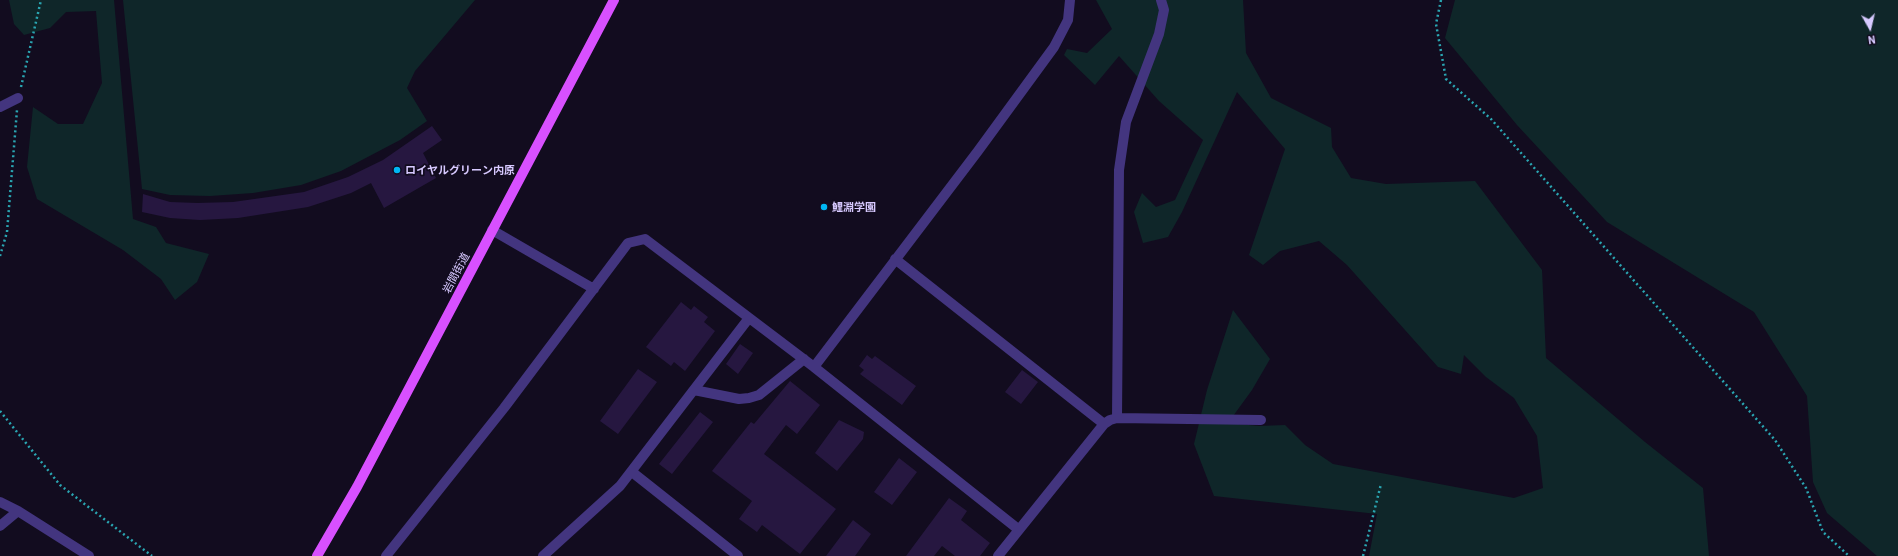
<!DOCTYPE html>
<meta charset="utf-8">
<style>
body{margin:0}
#map{position:relative;width:1898px;height:556px;overflow:hidden;background:#120c1f;font-family:Barlow,sans-serif}
canvas{display:block}
.north{position:absolute;left:1850px;top:8px;width:40px;height:40px;-webkit-text-stroke:3px #120c1f;paint-order:stroke;rotate:172deg;font-size:11px;font-weight:700;line-height:16px;text-align:center;color:#d7c9ff}
.north::after{content:'';display:block;margin:auto;width:14px;height:18px;background:#d7c9ff;clip-path:polygon(50% 0,100% 100%,50% 72%,0 100%)}
</style>
<div id="map">
<canvas width="1898" height="556"></canvas>
<div class="north">N</div>
</div>
<script>
const ctx = document.querySelector('canvas').getContext('2d');
ctx.lineJoin = 'round';
function paint(path, color) { ctx.fillStyle = color; ctx.fill(path, 'evenodd'); }
const shape = rows => new Path2D(rows.map(r => 'M' + r).join(''));
function stroke(path, color, width, dash) { ctx.strokeStyle = color; ctx.lineWidth = width; ctx.lineCap = dash ? 'butt' : 'round'; ctx.setLineDash(dash || []); ctx.stroke(path); }
function drawText(font, color, halo, rows, align = 'center') {
  ctx.font = font + ' Barlow,"Noto Sans JP",sans-serif'; ctx.lineWidth = 3.5; ctx.setLineDash([]); ctx.textBaseline = 'middle'; ctx.strokeStyle = halo; ctx.fillStyle = color; for (const [text, x, y, turn = 0] of rows) {
    ctx.save(); ctx.translate(x, y); ctx.rotate((+turn || 0) * Math.PI / 180); ctx.textAlign = isNaN(turn) ? turn : align; if (halo) ctx.strokeText(text, 0, 0); ctx.fillText(text, 0, 0); ctx.restore();
  }
}
const green = shape([
 [9,0,114,0,133,219,156,227,166,243,209,254,197,282,175,300,161,279,123,250,37,199,27,167,33,107,58,124,83,124,102,83,96,11,66,12,50,28,24,35,14,24],
 [123,0,475,0,415,71,407,88,427,121,400,140,341,171,301,185,253,193,210,196,170,195,142,189],
 [1096,0,1243,0,1246,53,1271,98,1331,128,1332,147,1351,178,1386,184,1475,181,1542,270,1546,358,1645,442,1703,488,1709,556,1369,556,1377,514,1214,496,1194,444,1207,390,1233,310,1270,359,1252,390,1228,423,1259,426,1285,425,1305,445,1333,464,1514,498,1543,488,1537,436,1514,398,1486,377,1464,355,1461,374,1438,367,1347,265,1319,241,1280,251,1263,265,1249,255,1285,149,1237,92,1182,212,1168,237,1143,243,1134,212,1142,193,1156,207,1175,200,1203,140,1159,101,1119,56,1095,85,1064,55,1067,49,1087,53,1112,29],
 [1455,0,1898,0,1898,556,1877,556,1827,513,1813,482,1807,396,1754,312,1607,222,1517,125,1445,38]
]);
const building = shape([
 [432,126,442,140,423,153,436,178,384,208,371,183,351,193,308,207,238,218,200,220,170,218,142,212,143,194,170,202,197,203,233,202,304,192,348,177,383,160],
 [681,302,691,310,694,306,708,317,704,322,715,331,685,371,674,362,671,366,646,347],
 [740,344,753,353,738,374,726,364],
 [867,355,872,359,875,356,916,386,902,405,860,374,864,370,859,366],
 [638,369,657,382,618,434,600,421],
 [1022,370,1038,382,1021,404,1005,392],
 [790,381,820,405,797,434,786,425,764,454,836,509,800,554,762,525,757,532,739,519,752,501,712,471,751,422,754,424],
 [700,412,713,422,672,474,659,464],
 [839,420,864,432,863,439,837,471,815,453],
 [899,458,917,472,892,505,874,492],
 [949,498,967,511,961,520,990,543,980,556,955,556,942,546,934,556,906,556],
 [853,520,871,534,855,556,826,556]
]);
const path = shape([
 [1441,0,1436,24,1446,79,1491,119,1775,440,1806,488,1823,532,1849,556],
 [21,87,41,0],
 [0,256,7,232,17,110],
 [0,411,60,485,152,556],
 [1363,556,1381,484]
]);
const minor = shape([
 [0,107,18,98],
 [492,230,594,289],
 [895,259,1104,424],
 [814,367,978,151,1054,47,1068,20,1070,0],
 [694,390,739,399,749,398,759,395,804,359],
 [1117,418,1119,170,1126,122,1159,34,1164,10,1161,0],
 [632,472,738,556],
 [0,502,18,511,89,556],
 [0,526,18,511],
 [386,556,504,408,628,243,645,239,814,367,1018,529],
 [543,556,620,486,749,318],
 [998,556,1104,424,1110,420,1117,418,1261,420]
]);
const major = shape([
 [317,556,357,487,614,0]
]);
const markers = [
 [397,170,4,"#00b7f4"],
 [824,207,4,"#00b7f4"]
];
const poiNames = [
 ["ロイヤルグリーン内原",405,170],
 ["鯉淵学園",832,207]
];
const streetNames = [
 ["岩間街道",456,273,-62]
];
paint(green, '#0f2629');
paint(building, '#261740');
stroke(path, '#2aa6b2', 2.5, [2, 3]);
stroke(minor, '#43357f', 10);
stroke(major, '#d850ff', 10);
for (const [x, y, r, color] of markers) { const dot = new Path2D(); dot.arc(x, y, r, 0, 2 * Math.PI); ctx.fillStyle = color; ctx.fill(dot); stroke(dot, '#120c1f', 1.5); }
drawText('bold 11px', '#d7c9ff', '#120c1f', poiNames, 'left');
drawText('11px', '#d7c9ff', '#120c1f', streetNames);
</script>
